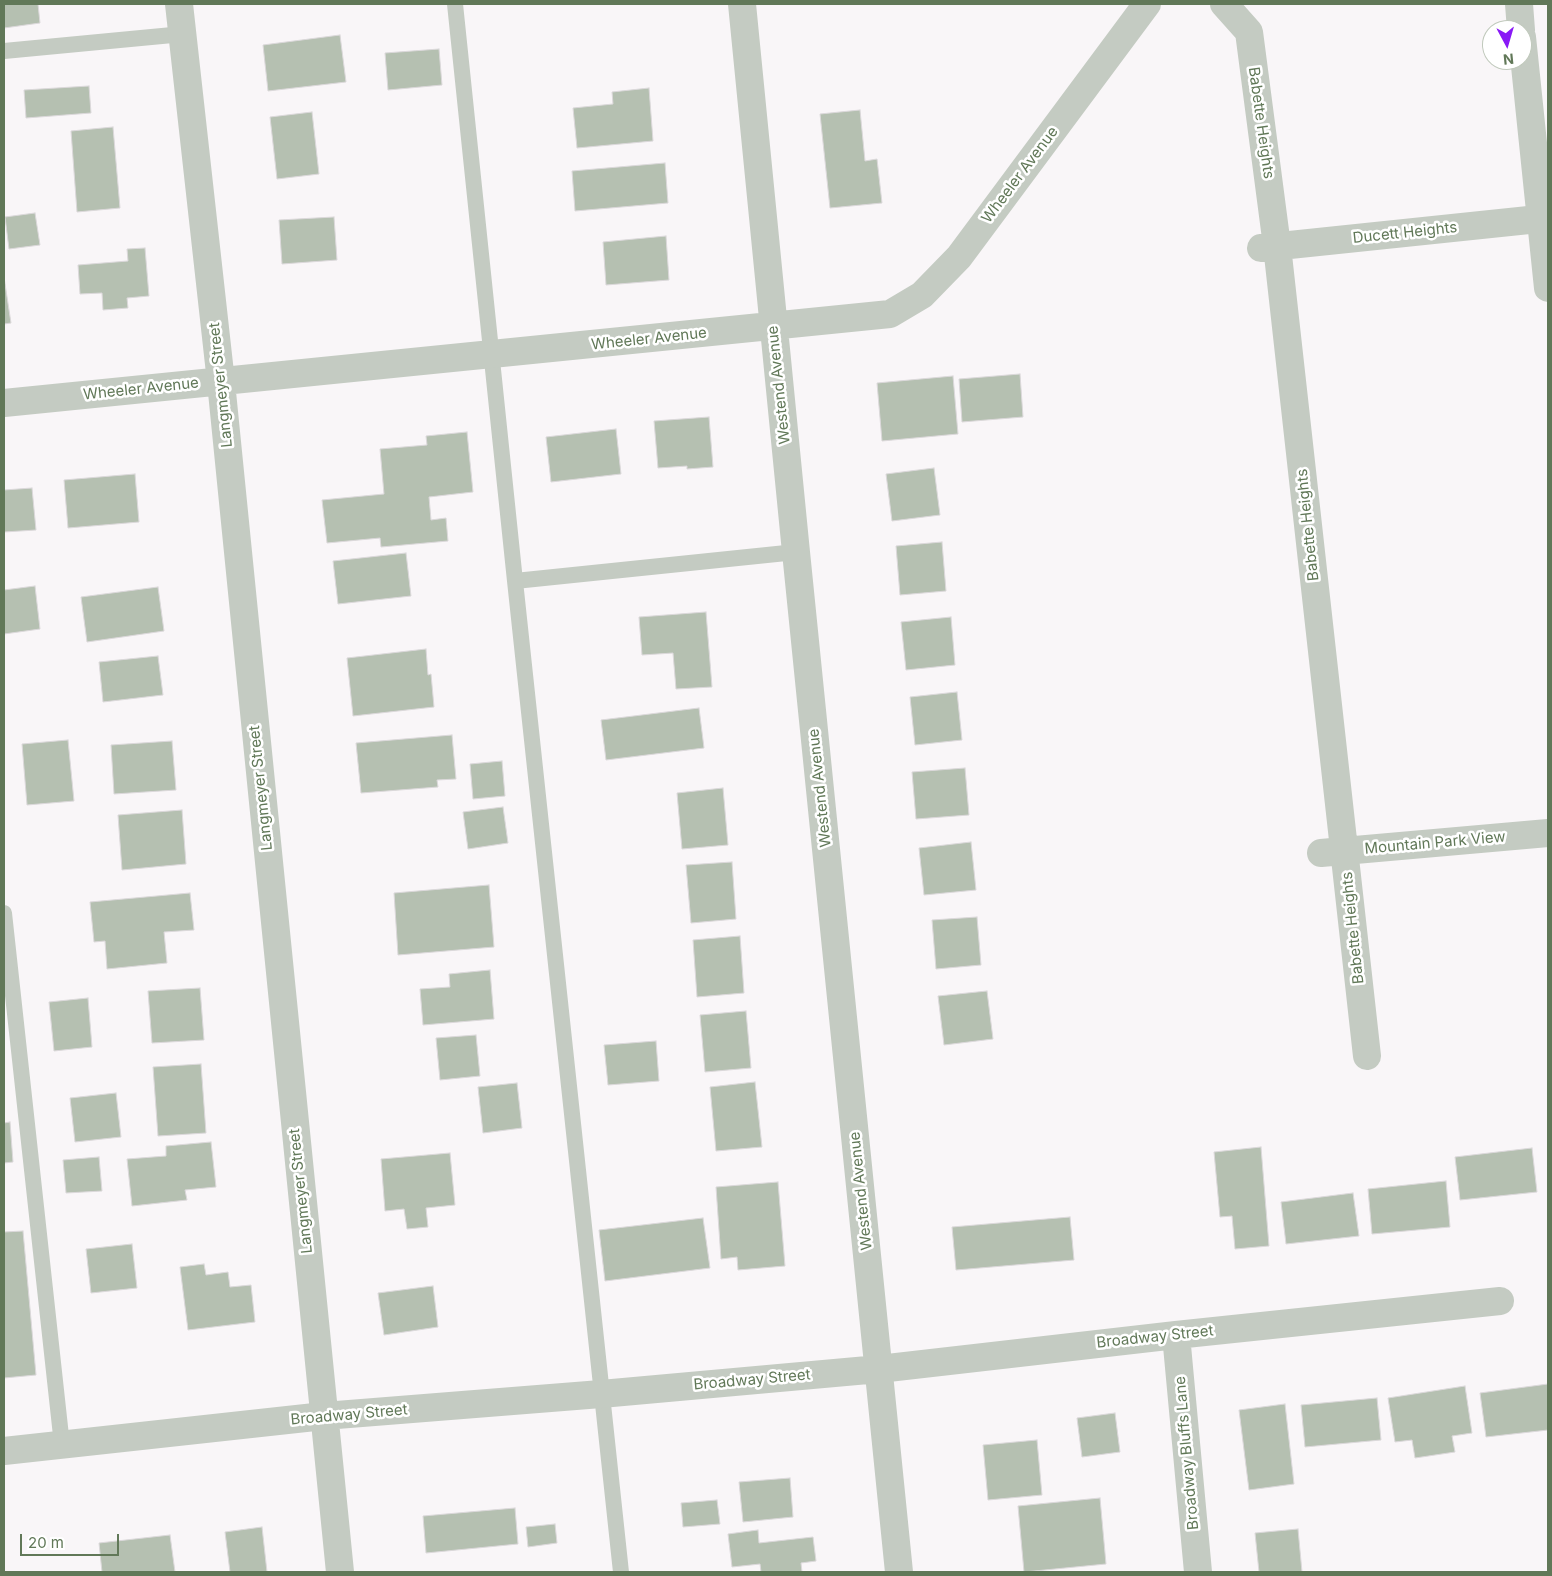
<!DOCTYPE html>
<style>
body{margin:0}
#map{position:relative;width:1552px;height:1576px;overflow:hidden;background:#f9f6f8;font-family:Inter,sans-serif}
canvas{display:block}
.frame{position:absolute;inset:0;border:5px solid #617858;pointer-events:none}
.north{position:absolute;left:1482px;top:20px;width:50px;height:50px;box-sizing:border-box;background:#fff;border:1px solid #c0c9bc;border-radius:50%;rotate:174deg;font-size:14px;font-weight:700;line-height:20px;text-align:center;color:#617858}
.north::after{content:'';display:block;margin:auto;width:18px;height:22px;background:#8919f6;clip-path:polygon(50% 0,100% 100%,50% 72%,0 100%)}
.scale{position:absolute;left:20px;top:1534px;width:99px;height:22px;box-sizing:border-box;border:2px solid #617858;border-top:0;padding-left:6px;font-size:15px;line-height:18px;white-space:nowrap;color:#617858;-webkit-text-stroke:4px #fff;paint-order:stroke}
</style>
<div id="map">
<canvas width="1552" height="1576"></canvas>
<div class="frame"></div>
<div class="north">N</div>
<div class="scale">20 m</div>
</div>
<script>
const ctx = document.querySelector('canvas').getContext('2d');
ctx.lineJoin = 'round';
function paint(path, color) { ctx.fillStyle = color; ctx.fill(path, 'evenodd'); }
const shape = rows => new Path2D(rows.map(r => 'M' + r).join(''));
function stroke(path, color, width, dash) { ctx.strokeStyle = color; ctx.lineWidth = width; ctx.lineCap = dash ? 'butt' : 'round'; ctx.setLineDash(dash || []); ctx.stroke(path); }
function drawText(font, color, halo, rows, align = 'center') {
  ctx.font = font + ' Inter,sans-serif'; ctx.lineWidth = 5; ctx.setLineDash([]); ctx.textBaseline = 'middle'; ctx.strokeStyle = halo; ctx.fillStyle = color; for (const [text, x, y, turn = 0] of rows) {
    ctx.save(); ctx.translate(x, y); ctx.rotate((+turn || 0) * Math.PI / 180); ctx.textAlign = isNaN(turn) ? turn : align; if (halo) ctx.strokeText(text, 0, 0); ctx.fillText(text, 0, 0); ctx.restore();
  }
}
const building = shape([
 [4,4,38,4,40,23,4,28,4,4],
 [340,35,346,82,268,91,263,45,340,35],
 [439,49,442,85,388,90,385,53,439,49],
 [89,86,91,113,26,118,24,90,89,86],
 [649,88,653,141,577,148,573,108,613,104,612,92,649,88],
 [860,110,865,161,877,159,882,203,830,208,820,114,860,110],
 [312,112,319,174,277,179,270,117,312,112],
 [113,127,120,208,77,212,71,131,113,127],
 [665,163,668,203,575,211,572,171,665,163],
 [35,213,40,245,9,249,5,217,35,213],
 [334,217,337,260,282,264,279,220,334,217],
 [666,236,669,280,606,285,603,242,666,236],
 [145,248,149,296,127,298,128,308,103,310,102,293,80,294,78,265,128,261,127,249,145,248],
 [4,277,11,323,4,324,4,277],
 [1020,374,1023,417,962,422,959,379,1020,374],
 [953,376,958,434,882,441,877,383,953,376],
 [709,417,713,467,687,469,687,466,658,468,654,421,709,417],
 [616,429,621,474,551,482,546,437,616,429],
 [467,432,473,492,429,497,431,520,446,518,448,541,381,547,380,538,327,543,322,500,384,494,380,449,427,445,426,436,467,432],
 [934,468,940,515,892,521,886,474,934,468],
 [135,474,139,522,68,528,64,480,135,474],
 [32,488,36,530,4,532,4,490,32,488],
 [942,542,946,591,900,595,896,546,942,542],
 [406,553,411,596,338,604,333,561,406,553],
 [35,586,40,629,4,634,4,590,35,586],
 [158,587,164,631,87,642,81,597,158,587],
 [706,612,712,687,676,689,673,653,642,655,639,617,706,612],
 [951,617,955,665,906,670,901,622,951,617],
 [426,649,428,675,431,674,434,707,353,716,347,658,426,649],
 [158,656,163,695,103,702,99,662,158,656],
 [957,692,962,740,915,745,910,697,957,692],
 [699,708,704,748,606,760,601,720,699,708],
 [452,735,456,779,437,780,438,787,361,793,356,743,452,735],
 [68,740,74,801,27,805,22,744,68,740],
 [172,741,176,790,114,794,111,745,172,741],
 [502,761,505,796,473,799,470,764,502,761],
 [965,768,969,815,916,819,912,772,965,768],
 [723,788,728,845,682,849,677,793,723,788],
 [503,807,508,843,468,849,463,812,503,807],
 [182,810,186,864,122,870,118,815,182,810],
 [971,842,976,890,924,895,919,848,971,842],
 [732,862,736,919,691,923,686,865,732,862],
 [489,885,494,947,398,955,394,893,489,885],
 [190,893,194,930,164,932,167,963,107,969,105,941,94,942,90,902,190,893],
 [977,917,981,965,936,969,932,920,977,917],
 [740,936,744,993,697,997,693,940,740,936],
 [490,970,494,1019,423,1025,420,989,450,987,449,974,490,970],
 [200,988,204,1040,152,1043,148,991,200,988],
 [987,991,993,1039,944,1045,938,996,987,991],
 [88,998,92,1047,54,1051,49,1002,88,998],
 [746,1011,751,1068,705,1072,700,1015,746,1011],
 [476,1035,480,1076,440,1080,436,1038,476,1035],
 [656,1041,659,1081,608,1085,604,1045,656,1041],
 [201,1064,206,1133,158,1136,153,1067,201,1064],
 [755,1082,762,1147,716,1151,710,1087,755,1082],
 [517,1083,522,1128,483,1133,478,1087,517,1083],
 [116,1093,121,1137,75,1142,70,1098,116,1093],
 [10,1122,13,1162,4,1163,4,1123,10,1122],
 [211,1142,216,1187,185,1190,187,1200,132,1206,127,1159,166,1156,166,1146,211,1142],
 [1261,1147,1269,1246,1235,1249,1232,1216,1220,1217,1214,1152,1261,1147],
 [1532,1148,1537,1192,1460,1200,1455,1157,1532,1148],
 [450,1153,455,1205,426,1208,428,1227,407,1229,404,1209,385,1211,381,1159,450,1153],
 [99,1157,102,1191,66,1193,63,1160,99,1157],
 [1446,1181,1450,1227,1372,1234,1368,1189,1446,1181],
 [778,1182,785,1266,738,1270,737,1257,721,1259,716,1187,778,1182],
 [1353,1193,1359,1236,1286,1244,1281,1202,1353,1193],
 [1070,1217,1074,1260,956,1270,952,1227,1070,1217],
 [703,1218,710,1268,605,1281,599,1230,703,1218],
 [23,1231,36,1375,4,1378,4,1232,23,1231],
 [132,1244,137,1288,91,1293,86,1249,132,1244],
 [204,1264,206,1275,228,1272,230,1287,251,1285,255,1322,188,1330,180,1267,204,1264],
 [433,1286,438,1327,384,1335,378,1293,433,1286],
 [1548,1384,1548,1430,1486,1437,1480,1393,1548,1384],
 [1465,1386,1472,1433,1452,1436,1455,1452,1415,1458,1412,1440,1395,1442,1388,1398,1465,1386],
 [1377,1398,1381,1440,1305,1447,1301,1405,1377,1398],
 [1285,1404,1294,1484,1249,1490,1239,1410,1285,1404],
 [1115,1413,1120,1452,1082,1457,1077,1418,1115,1413],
 [1037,1440,1042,1495,988,1500,983,1445,1037,1440],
 [790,1478,793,1517,743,1522,739,1482,790,1478],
 [1100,1498,1106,1564,1024,1572,1018,1506,1100,1498],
 [717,1500,720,1524,683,1527,681,1503,717,1500],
 [515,1508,518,1544,426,1553,423,1516,515,1508],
 [555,1524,557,1543,528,1547,526,1527,555,1524],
 [262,1527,267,1572,230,1572,225,1532,262,1527],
 [1298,1529,1302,1572,1259,1572,1255,1533,1298,1529],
 [758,1530,759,1543,813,1537,816,1561,801,1563,802,1572,761,1572,760,1564,732,1567,728,1534,758,1530],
 [170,1535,175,1572,102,1572,99,1543,170,1535]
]);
const service = shape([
 [455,4,515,581,621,1572],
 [4,51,183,34],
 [515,581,796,552],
 [4,913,62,1445]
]);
const minor = shape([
 [179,4,221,382,340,1572],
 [742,4,796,552,899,1572],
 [1224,4,1249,32,1277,246,1367,1056],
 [1519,4,1521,30],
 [1522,37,1548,288],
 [1261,248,1548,218],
 [4,403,890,314,922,295,959,257,1147,4],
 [1321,853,1548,833],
 [1176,1335,1198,1572],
 [4,1451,324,1416,601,1394,879,1369,1176,1335,1500,1301]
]);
const streetNames = [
 ["Babette Heights",1261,123,82],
 ["Wheeler Avenue",1020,175,-53],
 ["Ducett Heights",1405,233,-6],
 ["Wheeler Avenue",649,339,-6],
 ["Langmeyer Street",221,385,-96],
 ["Westend Avenue",779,385,-96],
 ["Wheeler Avenue",141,389,-6],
 ["Babette Heights",1308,525,-96],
 ["Langmeyer Street",261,788,-96],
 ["Westend Avenue",820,788,-96],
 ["Mountain Park View",1435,843,-5],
 ["Babette Heights",1353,928,-96],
 ["Langmeyer Street",301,1191,-96],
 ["Westend Avenue",861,1191,-96],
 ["Broadway Street",1155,1337,-6],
 ["Broadway Street",752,1380,-5],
 ["Broadway Street",349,1415,-5],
 ["Broadway Bluffs Lane",1187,1453,-95]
];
paint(building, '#b5c0b1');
stroke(building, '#dbd8da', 1);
stroke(service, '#c4cbc2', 16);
stroke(minor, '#c4cbc2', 28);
drawText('15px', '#617858', '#fff', streetNames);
</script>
